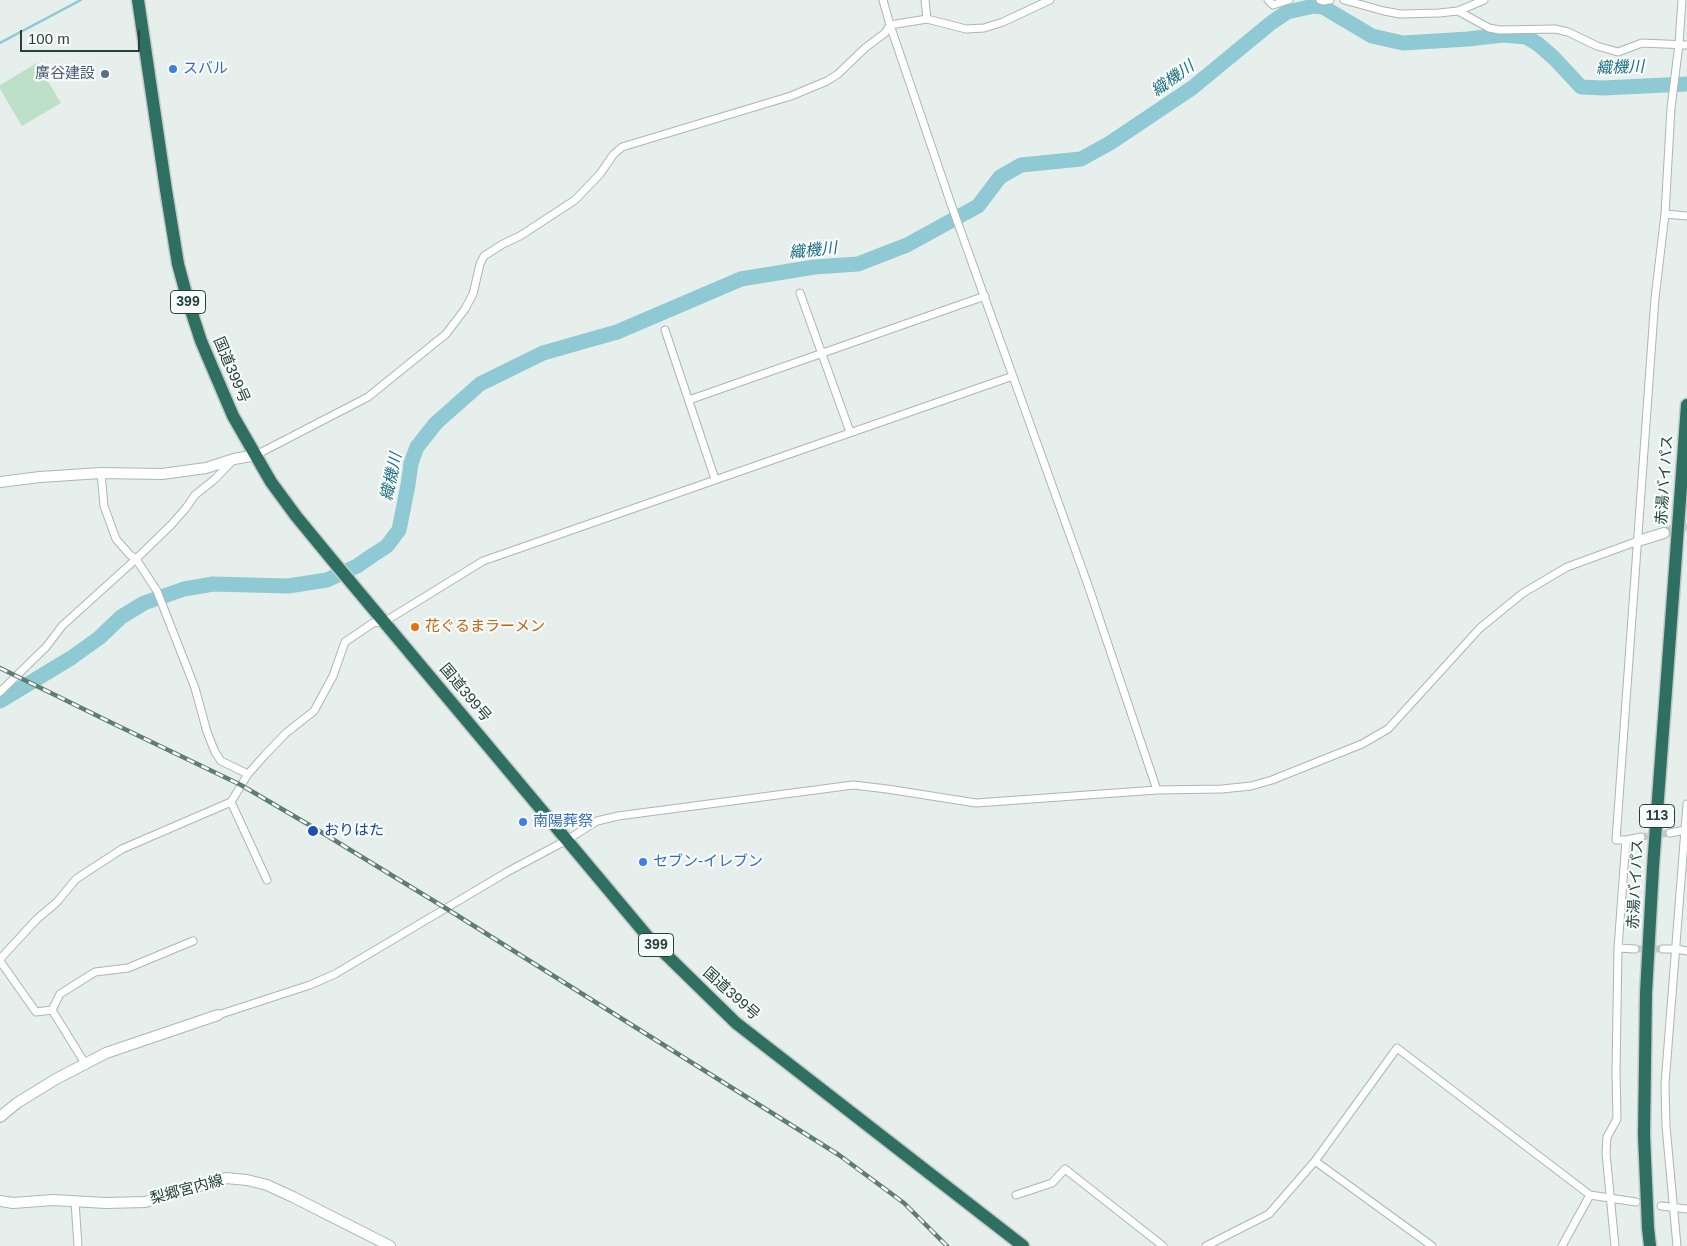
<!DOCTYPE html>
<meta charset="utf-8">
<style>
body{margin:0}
#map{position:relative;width:1687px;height:1246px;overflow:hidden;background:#e6efeb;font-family:Arial,sans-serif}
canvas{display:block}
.scale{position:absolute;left:20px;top:30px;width:120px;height:22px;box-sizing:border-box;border:2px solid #24423a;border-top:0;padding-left:6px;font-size:15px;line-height:18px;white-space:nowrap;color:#24423a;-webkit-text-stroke:4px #f7fbf9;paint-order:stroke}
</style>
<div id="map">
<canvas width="1687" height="1246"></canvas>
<div class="scale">100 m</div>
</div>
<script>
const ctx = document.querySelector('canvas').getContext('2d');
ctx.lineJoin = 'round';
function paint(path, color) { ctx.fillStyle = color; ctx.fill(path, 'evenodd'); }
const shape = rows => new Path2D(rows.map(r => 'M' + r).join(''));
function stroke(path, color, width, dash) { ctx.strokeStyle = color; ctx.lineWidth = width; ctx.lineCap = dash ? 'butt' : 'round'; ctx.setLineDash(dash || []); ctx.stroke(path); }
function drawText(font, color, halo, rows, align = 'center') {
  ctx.font = font + ' Arial,"Noto Sans JP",sans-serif'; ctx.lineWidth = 4.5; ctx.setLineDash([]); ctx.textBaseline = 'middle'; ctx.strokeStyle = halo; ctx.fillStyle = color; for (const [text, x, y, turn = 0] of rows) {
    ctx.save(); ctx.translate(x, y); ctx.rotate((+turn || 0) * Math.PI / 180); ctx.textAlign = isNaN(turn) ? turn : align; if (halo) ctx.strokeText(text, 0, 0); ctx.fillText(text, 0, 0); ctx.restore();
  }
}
const green = shape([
 [37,63,61,103,22,126,0,89,0,85]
]);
const stream = shape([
 [0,43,81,0]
]);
const river = shape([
 [0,701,71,658,99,638,121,617,144,603,184,589,213,584,288,586,327,580,357,566,373,555,387,546,399,530,408,485,411,463,417,447,436,423,480,384,543,353,617,332,741,279,814,267,858,264,907,245,978,206,1000,177,1021,165,1081,159,1110,143,1192,88,1271,23,1287,12,1314,6,1323,7,1372,36,1403,43,1468,39,1503,35,1526,37,1538,44,1554,58,1581,87,1603,88,1687,84]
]);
const streetTunnel = shape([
 [1641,837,1670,833],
 [1635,949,1663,949]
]);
const secondaryTunnel = shape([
 [1664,533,1687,525]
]);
const street = shape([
 [883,0,890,25,951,204,1089,588,1157,790],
 [925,0,927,19],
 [1268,0,1273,5,1289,0],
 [1320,0,1323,1,1330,0],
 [1344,0,1384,11,1400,14,1439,13,1458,11,1484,0],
 [1458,11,1489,28,1500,30,1555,29,1568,32,1597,46,1618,52,1642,43,1687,45],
 [1665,214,1687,216],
 [800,293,850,432],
 [665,330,715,479],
 [689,400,985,296],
 [256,455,368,397,446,334,465,309,473,294,480,264,484,256,503,244,520,236,575,200,600,174,613,155,622,147,791,96,827,81,838,74,865,48,885,33,890,25,927,19,966,29,984,28,1003,22,1050,0],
 [101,473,104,506,116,539,130,555,136,559,157,591,195,688,207,732,215,752,221,761,248,774],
 [0,692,46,647,62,626,136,559,171,525,186,508,195,495,215,479,233,460],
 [231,802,267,880],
 [1670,833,1685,830],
 [1641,837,1626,840,1616,840,1655,298,1665,214,1671,108,1679,44,1682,0],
 [1618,948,1635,949],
 [1663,949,1677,949,1687,951],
 [0,959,37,919,57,902,76,879,122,849,231,802,248,774,264,756,286,733,314,711,333,676,345,642,373,623,384,622,483,561,1013,376],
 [0,961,36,1012,52,1010,86,1065],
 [52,1010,60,994,95,972,128,968,193,941],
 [218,1015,310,985,335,974,507,872,567,840,597,821,618,816,853,785,887,789,976,803,1157,790,1222,789,1251,786,1272,780,1362,744,1388,729,1480,628,1523,593,1567,567,1638,541],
 [1315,1161,1432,1246],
 [1016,1195,1052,1183,1065,1169,1163,1246],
 [75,1202,78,1246],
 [1661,1206,1687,1209],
 [1206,1246,1269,1214,1315,1161,1397,1048,1590,1195,1636,1202],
 [1562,1246,1590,1195],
 [1615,1246,1606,1153,1607,1137,1617,1119,1616,1072,1618,948,1626,840],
 [1677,1246,1666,1126,1665,1084,1687,804]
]);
const secondary = shape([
 [0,482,40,477,101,473,162,474,206,468,234,459,256,455],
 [1638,541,1664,533],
 [0,1117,17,1103,56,1079,106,1053,218,1015],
 [0,1201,13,1203,53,1200,106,1203,145,1202,226,1178,247,1180,267,1185,293,1197,390,1246]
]);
const highway = shape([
 [138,0,166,190,178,264,188,301,201,341,233,416,271,482,296,516,338,567,648,937,736,1023,1023,1246],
 [1650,1246,1648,1228,1644,1135,1646,993,1653,867,1687,405]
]);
const rail = shape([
 [0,668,112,723,241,785,316,829,447,909,839,1155,904,1203,947,1246]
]);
const markers = [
 [173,69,5,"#3f7fe0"],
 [105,74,5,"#5c6f8a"],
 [415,627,5,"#e8710a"],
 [523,822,5,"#3f7fe0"],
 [313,831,6,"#1a4fb4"],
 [643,862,5,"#3f7fe0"]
];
const shields = [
 [188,302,35],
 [1657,816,35],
 [656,945,35]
];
const shieldNames = [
 ["399",188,302],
 ["113",1657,816],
 ["399",656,945]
];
const shopNames = [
 ["スバル",183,69],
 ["南陽葬祭",533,822],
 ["セブン-イレブン",653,862]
];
const serviceNames = [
 ["廣谷建設",95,74]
];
const streetNames = [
 ["国道399号",231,370,67],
 ["赤湯バイパス",1665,480,-86],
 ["国道399号",465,693,50],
 ["赤湯バイパス",1636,884,-87],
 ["国道399号",731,994,42],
 ["梨郷宮内線",187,1190,-15]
];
const foodNames = [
 ["花ぐるまラーメン",425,627]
];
const transitNames = [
 ["おりはた",324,831]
];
const waterNames = [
 ["織機川",1620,68,-2],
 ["織機川",1173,79,-36],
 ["織機川",813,251,-6],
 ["織機川",392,477,-78]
];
paint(green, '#bfe0c8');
stroke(stream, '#8ec9d4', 2.5);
stroke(river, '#8ec9d4', 15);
stroke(streetTunnel, '#bfccc8', 7, [7, 3.5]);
stroke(secondaryTunnel, '#bfccc8', 10, [10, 5]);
stroke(street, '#a8b8b2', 9);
stroke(secondary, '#a4bbb3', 12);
stroke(highway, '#c2cac8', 15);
stroke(street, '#fff', 7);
stroke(secondary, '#fff', 10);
stroke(highway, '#2f6f62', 12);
stroke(rail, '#5f7d75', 4.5);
stroke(rail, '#f7fbf9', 2.5, [8]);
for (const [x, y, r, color] of markers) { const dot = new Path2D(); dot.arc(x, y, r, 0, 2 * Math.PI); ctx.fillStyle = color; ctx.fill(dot); stroke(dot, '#f7fbf9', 2); }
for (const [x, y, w] of shields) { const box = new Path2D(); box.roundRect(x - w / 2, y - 11.5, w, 23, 4); ctx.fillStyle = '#f7fbf9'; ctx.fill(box); stroke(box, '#24423a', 1); }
drawText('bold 14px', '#24423a', null, shieldNames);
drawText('15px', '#366cbe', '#f7fbf9', shopNames, 'left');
drawText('15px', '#4e5e75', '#f7fbf9', serviceNames, 'right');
drawText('15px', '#24423a', '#f7fbf9', streetNames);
drawText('15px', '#c56008', '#f7fbf9', foodNames, 'left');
drawText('15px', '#164399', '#f7fbf9', transitNames, 'left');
drawText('italic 16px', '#1c6f80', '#f7fbf9', waterNames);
</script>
